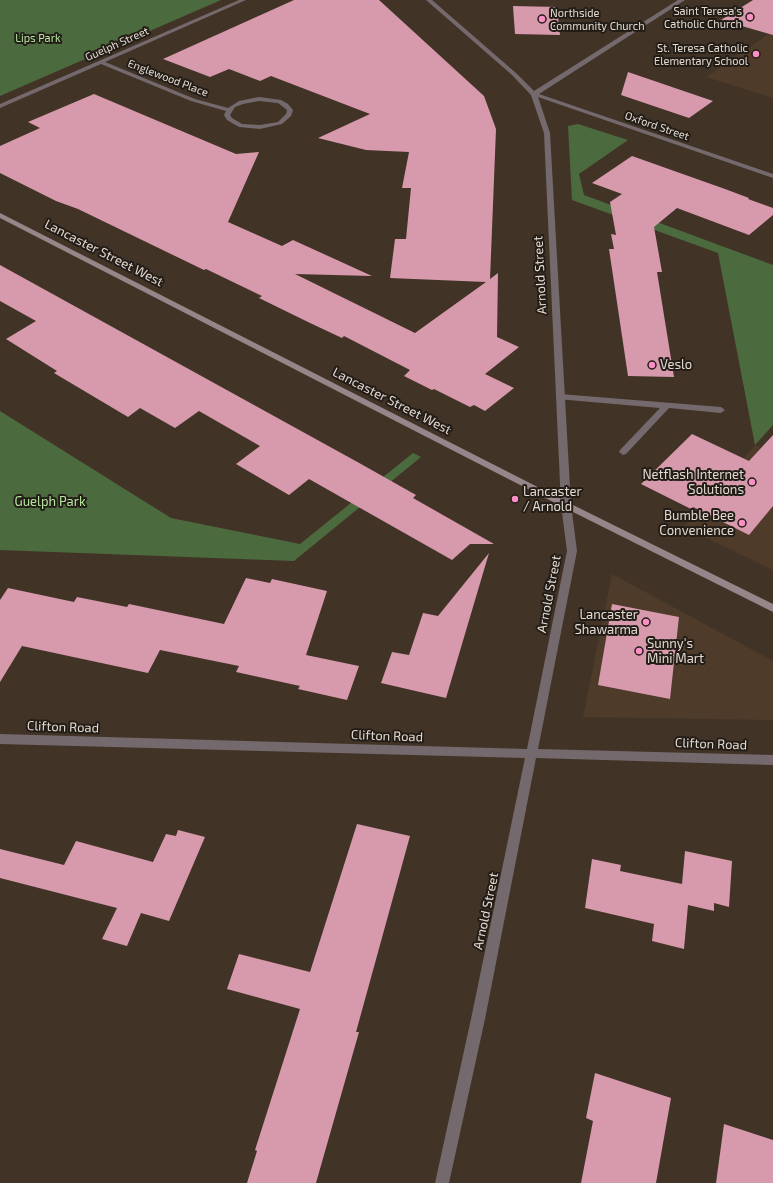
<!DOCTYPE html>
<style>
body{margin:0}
canvas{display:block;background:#423327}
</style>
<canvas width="773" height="1183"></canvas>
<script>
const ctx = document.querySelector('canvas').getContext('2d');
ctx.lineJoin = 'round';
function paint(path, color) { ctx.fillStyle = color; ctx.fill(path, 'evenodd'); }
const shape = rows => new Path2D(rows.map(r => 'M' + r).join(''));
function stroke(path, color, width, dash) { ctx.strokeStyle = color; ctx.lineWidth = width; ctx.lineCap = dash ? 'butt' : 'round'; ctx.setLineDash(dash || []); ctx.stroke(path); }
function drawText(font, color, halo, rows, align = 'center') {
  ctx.font = font + ' "Exo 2",sans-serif'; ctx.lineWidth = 4; ctx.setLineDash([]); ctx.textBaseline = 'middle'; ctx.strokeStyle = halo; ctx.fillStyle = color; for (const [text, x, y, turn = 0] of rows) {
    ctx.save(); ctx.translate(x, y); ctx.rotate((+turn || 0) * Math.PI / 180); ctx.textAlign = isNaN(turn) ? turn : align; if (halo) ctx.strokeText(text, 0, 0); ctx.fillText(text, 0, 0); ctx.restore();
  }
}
const built = shape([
 [773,31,773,98,706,77],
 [755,445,773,453,773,570,684,527],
 [612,574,773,661,773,720,583,717]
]);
const green = shape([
 [0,0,221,0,0,96],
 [578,124,628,140,579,174,584,195,773,265,773,425,755,445,718,253,572,200,568,126],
 [0,411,171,518,300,544,413,453,421,457,294,561,0,550]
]);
const building = shape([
 [294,0,379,0,484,96,496,129,490,279,498,273,497,337,519,347,485,374,514,388,485,411,474,405,470,407,434,389,432,390,404,376,410,370,344,336,342,338,308,322,259,298,262,296,206,269,204,270,78,209,56,201,0,173,0,146,40,128,28,122,94,94,236,154,259,152,228,222,282,246,293,240,372,276,295,274,415,333,486,282,390,278,395,239,406,239,411,188,402,188,409,152,366,150,318,138,370,114,271,76,260,81,229,69,210,77,163,59],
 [753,0,773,0,773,35,721,20],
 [513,6,557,7,560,35,515,34],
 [628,72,713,101,689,118,621,95],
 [632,156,725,189,749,198,748,199,773,208,773,215,749,235,677,208,654,227,662,272,657,272,674,377,628,376,609,249,614,249,611,234,616,235,610,202,622,194,592,183],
 [0,265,361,464,416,495,413,498,494,544,470,544,452,560,309,479,289,495,236,464,260,446,199,411,175,428,140,408,128,417,54,373,57,371,6,339,36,321,0,301],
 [692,434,749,461,773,435,773,506,749,535,693,507,691,509,641,484],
 [489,553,446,698,381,683,392,652,409,655,423,613,438,616],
 [246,578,270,583,272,579,327,591,306,655,359,666,347,700,298,689,300,686,236,672,239,666,160,650,148,673,22,646,0,682,0,600,8,588,74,602,77,597,127,607,129,604,224,624],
 [612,604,679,617,670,699,598,685],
 [357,824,410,836,356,1032,359,1032,316,1183,247,1183,257,1151,255,1150,300,1009,227,989,239,954,310,972],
 [178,830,205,837,169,921,141,913,127,946,102,939,117,908,0,878,0,849,64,865,76,841,153,862,166,834,176,836],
 [685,851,732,861,729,907,714,903,714,911,688,905,684,949,652,941,654,924,585,908,592,859,621,865,620,871,682,884],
 [595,1073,671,1098,656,1183,581,1183,593,1121,586,1118],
 [724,1124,773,1140,773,1183,716,1183]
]);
const lane = shape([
 [560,394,721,407,725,410,721,413,669,408,626,454,623,455,619,452,620,450,660,408,557,399,556,397,560,394]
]);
const street = shape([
 [239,0,246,0,105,62,195,99,228,108,239,101,259,97,281,100,288,104,293,110,291,116,282,124,260,129,239,127,227,120,224,115,226,111,191,101,101,64,0,108,0,104,239,0],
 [259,101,278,103,287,110,286,114,278,122,260,125,242,124,232,118,230,115,235,107,243,104,259,101],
 [426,0,432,0,516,73,534,91,678,0,685,0,539,94,773,174,773,178,538,97,550,133,571,505,577,551,538,749,773,755,773,765,536,758,485,1019,449,1183,435,1183,471,1019,525,758,0,744,0,734,527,749,567,551,561,505,544,133,531,95,512,75,426,0]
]);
const secondary = shape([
 [0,213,569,503,773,604,773,612,563,507,0,218,0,213]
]);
const markers = [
 [750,17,4,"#fb8fc5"],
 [542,19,4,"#fb8fc5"],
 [756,54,4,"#fb8fc5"],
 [652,365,4,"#fb8fc5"],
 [752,482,4,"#fb8fc5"],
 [515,499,4,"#fb8fc5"],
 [742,523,4,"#fb8fc5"],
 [646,622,4,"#fb8fc5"],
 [639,651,4,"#fb8fc5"]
];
const farPoinames = [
 ["Saint Teresa's",742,11],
 ["Catholic Church",742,24],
 ["Northside",550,13,"left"],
 ["Community Church",550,26,"left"],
 ["St. Teresa Catholic",748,48],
 ["Elementary School",748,61]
];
const farParknames = [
 ["Lips Park",38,38]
];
const farStreetnames = [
 ["Guelph Street",117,44,-24],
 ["Englewood Place",168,78,21],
 ["Oxford Street",657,126,19]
];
const streetNames = [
 ["Lancaster Street West",104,253,27],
 ["Arnold Street",540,275,-93],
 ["Lancaster Street West",392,401,27],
 ["Arnold Street",549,594,-79],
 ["Clifton Road",63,727,2],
 ["Clifton Road",387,736,2],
 ["Clifton Road",711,744,2],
 ["Arnold Street",486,911,-78]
];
const poiNames = [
 ["Veslo",660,365],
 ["Netflash Internet",744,475,"right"],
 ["Solutions",744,490,"right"],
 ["Lancaster",523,492],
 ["/ Arnold",523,507],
 ["Bumble Bee",734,516,"right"],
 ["Convenience",734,531,"right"],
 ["Lancaster",638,615,"right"],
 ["Shawarma",638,630,"right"],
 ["Sunny's",647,644],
 ["Mini Mart",647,659]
];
const parkNames = [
 ["Guelph Park",50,502]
];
paint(built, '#4e3b29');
paint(green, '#4b6a3d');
paint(building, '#d799ac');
paint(lane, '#74696c');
paint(street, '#74696c');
paint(secondary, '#968589');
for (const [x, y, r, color] of markers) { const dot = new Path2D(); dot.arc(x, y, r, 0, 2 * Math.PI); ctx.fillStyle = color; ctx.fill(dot); stroke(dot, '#231d17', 1.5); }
drawText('11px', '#e4dad2', '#231d17', farPoinames, 'right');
drawText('11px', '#b6e7a0', '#231d17', farParknames);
drawText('11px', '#e4dad2', '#231d17', farStreetnames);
drawText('13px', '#e4dad2', '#231d17', streetNames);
drawText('13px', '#e4dad2', '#231d17', poiNames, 'left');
drawText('13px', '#b6e7a0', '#231d17', parkNames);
</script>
